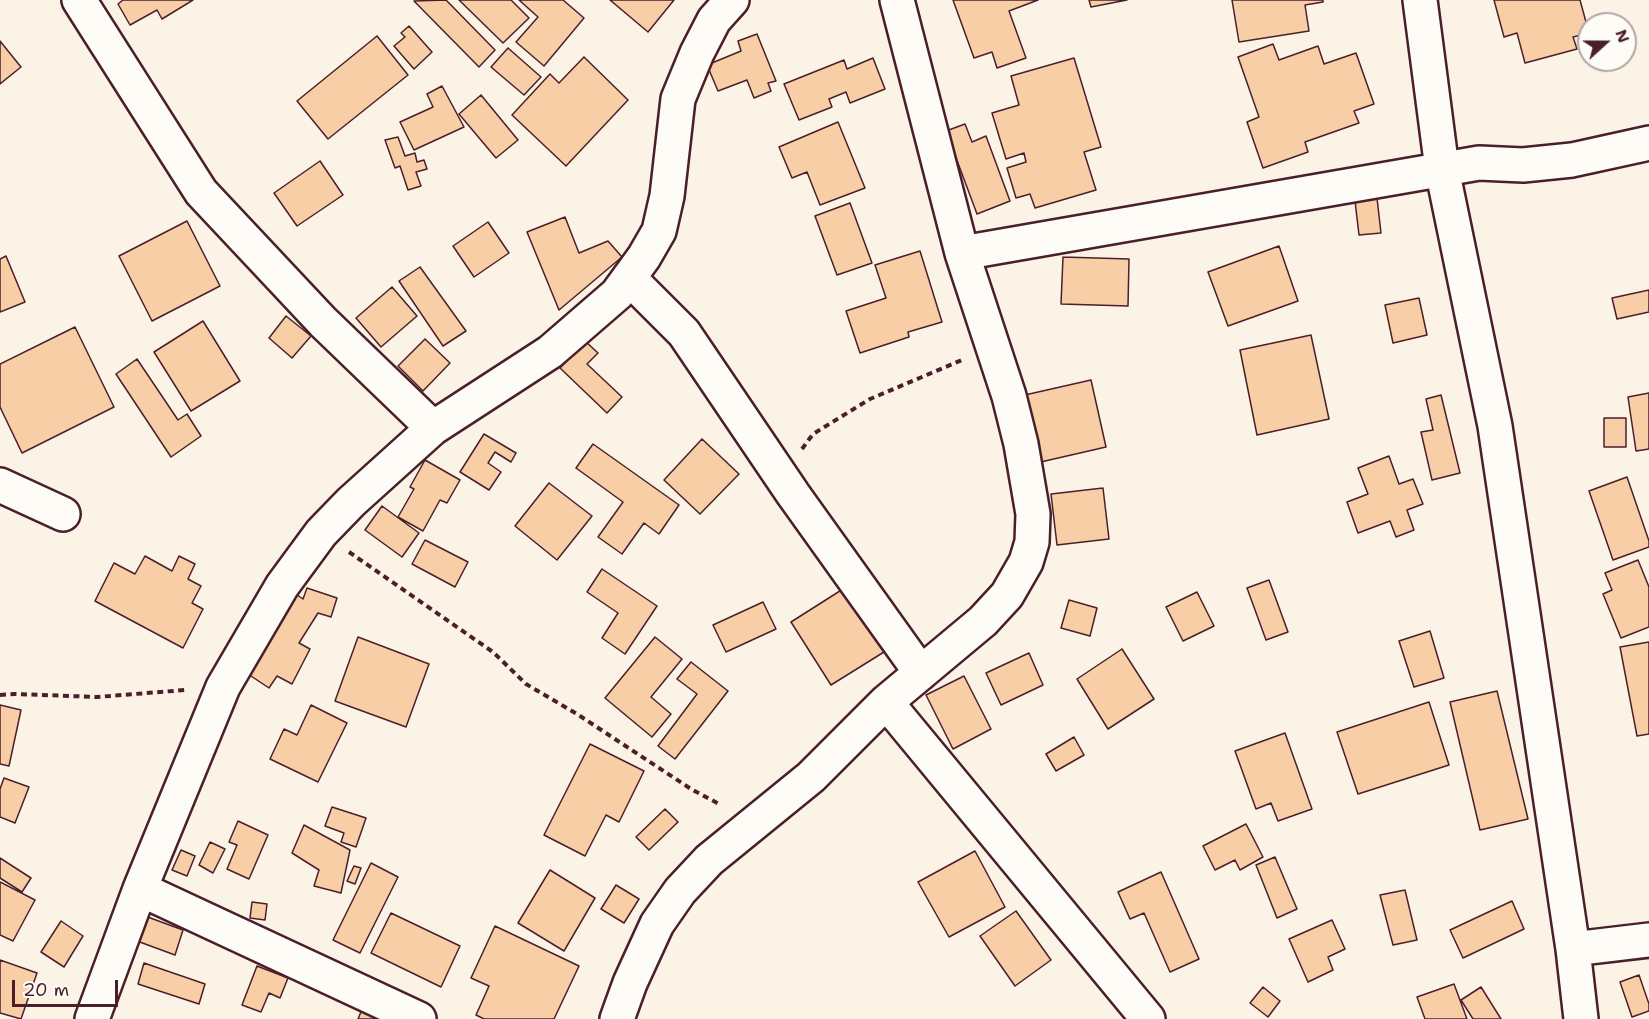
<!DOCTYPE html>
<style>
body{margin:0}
#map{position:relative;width:1649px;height:1019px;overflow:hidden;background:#fcf3e7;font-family:"Shantell Sans",sans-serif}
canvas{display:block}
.north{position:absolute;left:1577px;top:12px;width:60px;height:60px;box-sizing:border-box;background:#fdfcf7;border:2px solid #b5a4a5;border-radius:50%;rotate:69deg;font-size:16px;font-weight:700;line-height:24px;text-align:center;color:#4a1f2b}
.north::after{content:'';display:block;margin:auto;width:21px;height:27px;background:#4a1f2b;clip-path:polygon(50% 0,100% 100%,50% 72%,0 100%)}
.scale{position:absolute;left:12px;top:980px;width:106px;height:27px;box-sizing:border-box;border:3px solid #4a1f2b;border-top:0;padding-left:8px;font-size:18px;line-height:21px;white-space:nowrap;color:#4a1f2b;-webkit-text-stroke:4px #fdfcf7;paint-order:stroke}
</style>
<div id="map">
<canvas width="1649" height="1019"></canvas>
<div class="north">N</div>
<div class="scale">20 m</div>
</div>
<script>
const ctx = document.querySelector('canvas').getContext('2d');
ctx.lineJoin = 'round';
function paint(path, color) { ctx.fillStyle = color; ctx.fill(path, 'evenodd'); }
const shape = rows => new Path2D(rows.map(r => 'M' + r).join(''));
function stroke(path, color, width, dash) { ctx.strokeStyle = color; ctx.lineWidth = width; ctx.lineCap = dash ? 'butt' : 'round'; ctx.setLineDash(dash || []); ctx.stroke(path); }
const building = shape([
 [123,0,193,0,162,19,157,10,130,25,118,4,123,0],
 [446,0,495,50,479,67,414,1,446,0],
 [459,0,511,0,529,18,503,43,459,0],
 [519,0,563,0,584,18,544,66,516,42,538,17,519,0],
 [610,0,674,0,648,32,610,0],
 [953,0,1038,0,1009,11,1026,58,997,68,992,52,974,58,953,0],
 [1089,0,1127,0,1091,7,1089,0],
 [1232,0,1323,0,1323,2,1305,5,1309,31,1239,42,1232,0],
 [1494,0,1580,0,1589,33,1573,37,1577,49,1525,63,1517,33,1504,37,1494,0],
 [409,26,432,52,414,69,394,46,405,37,401,33,409,26],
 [757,34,776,81,768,83,771,91,754,98,747,80,718,91,707,65,741,51,738,41,757,34],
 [377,36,408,75,328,139,297,101,377,36],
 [0,41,21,67,0,84,0,41],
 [1273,44,1279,60,1318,46,1324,64,1356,53,1374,104,1354,111,1359,123,1305,142,1308,152,1263,168,1247,122,1259,117,1238,57,1273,44],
 [508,48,541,77,524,95,491,67,508,48],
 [584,57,628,100,566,166,512,115,550,74,559,83,584,57],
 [873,58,885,89,850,103,846,92,829,99,832,107,799,120,784,84,844,60,847,69,873,58],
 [1074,58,1101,147,1084,152,1096,190,1035,208,1030,194,1016,198,1007,168,1026,162,1024,153,1006,159,992,113,1019,105,1011,76,1074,58],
 [442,86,464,127,414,150,400,122,433,107,427,94,442,86],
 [481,95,518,140,496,158,459,114,481,95],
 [838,122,865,188,820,205,807,172,792,178,779,147,838,122],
 [965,124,972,142,986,136,1010,201,977,214,946,131,965,124],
 [398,137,405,156,415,153,417,162,424,160,427,169,416,172,421,186,408,190,400,166,395,168,385,140,398,137],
 [320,161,343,195,297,226,274,193,320,161],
 [1377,198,1381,233,1359,235,1355,201,1377,198],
 [850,203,872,263,837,275,815,216,850,203],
 [565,217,579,253,608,241,622,257,559,310,527,232,565,217],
 [187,221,220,286,152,321,119,256,187,221],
 [488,222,509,253,474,277,453,246,488,222],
 [1279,246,1298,301,1228,326,1208,272,1279,246],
 [920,251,942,322,908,332,909,337,860,353,846,311,886,298,875,265,920,251],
 [6,256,25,302,0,312,0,259,6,256],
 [1063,257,1129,259,1128,306,1061,304,1063,257],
 [420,267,466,331,443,346,399,281,420,267],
 [392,287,417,316,381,347,356,318,392,287],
 [1649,290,1649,312,1617,319,1612,298,1649,290],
 [1419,298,1427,335,1393,343,1385,305,1419,298],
 [286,316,311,336,292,358,269,338,286,316],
 [203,321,240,381,191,411,154,352,203,321],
 [75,327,114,407,22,453,0,407,0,364,75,327],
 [1311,335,1329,419,1257,435,1240,350,1311,335],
 [425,339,450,363,423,391,398,366,425,339],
 [585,341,598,353,587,364,622,397,607,413,560,368,585,341],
 [137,359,178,420,187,414,201,436,171,457,116,374,137,359],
 [1091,380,1106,447,1032,464,1016,397,1091,380],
 [1649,393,1649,449,1636,451,1628,397,1649,393],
 [1441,395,1460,473,1432,480,1421,432,1433,430,1426,399,1441,395],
 [1604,418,1626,418,1626,447,1604,447,1604,418],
 [484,434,516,453,511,462,495,452,488,463,501,472,489,490,460,472,484,434],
 [702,439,739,474,700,514,664,480,702,439],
 [593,444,679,505,659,534,644,523,622,554,598,537,623,502,576,468,593,444],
 [1389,456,1399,484,1413,479,1423,504,1407,510,1414,530,1396,537,1390,521,1358,533,1347,502,1368,494,1358,468,1389,456],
 [425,460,460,480,447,503,440,500,423,531,398,517,414,489,410,487,425,460],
 [1627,477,1649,541,1649,547,1613,560,1589,491,1627,477],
 [549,483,592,516,557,560,515,526,549,483],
 [1103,488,1109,539,1057,545,1051,494,1103,488],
 [382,506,419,533,402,557,365,530,382,506],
 [425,540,468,562,455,587,412,564,425,540],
 [145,556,172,571,179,556,195,564,188,579,201,586,192,603,203,609,183,648,95,601,114,563,135,574,145,556],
 [1638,560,1649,587,1649,627,1621,638,1603,594,1612,590,1605,573,1638,560],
 [602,569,657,606,625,654,602,638,618,613,587,592,602,569],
 [1269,580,1288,632,1266,640,1247,588,1269,580],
 [307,588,337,598,331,617,318,613,299,643,310,649,292,684,277,676,269,688,242,670,293,592,303,599,307,588],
 [843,589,884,652,831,685,791,622,843,589],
 [1197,592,1214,626,1183,641,1166,607,1197,592],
 [1069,600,1097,608,1090,636,1061,628,1069,600],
 [763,602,776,629,726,652,713,625,763,602],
 [1430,631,1444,678,1414,687,1399,641,1430,631],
 [358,637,429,664,406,727,335,701,358,637],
 [655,637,682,659,651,697,671,714,652,737,605,698,655,637],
 [1649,642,1649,734,1637,736,1620,647,1649,642],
 [1122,649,1154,699,1108,729,1077,679,1122,649],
 [1029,653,1043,685,1001,705,986,673,1029,653],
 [691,662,728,691,675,759,658,746,697,694,677,679,691,662],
 [964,676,991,729,953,749,926,695,964,676],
 [1497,691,1528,819,1480,830,1450,702,1497,691],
 [1429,702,1449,765,1358,794,1337,732,1429,702],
 [0,705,21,710,9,766,0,764,0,705],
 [311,705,347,723,318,782,270,759,284,729,297,735,311,705],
 [1285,733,1312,809,1278,821,1271,803,1256,809,1235,751,1285,733],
 [1074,737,1084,755,1056,771,1046,754,1074,737],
 [590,744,644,771,619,822,606,815,585,856,544,835,590,744],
 [4,778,29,787,15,823,0,817,0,789,4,778],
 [332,807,366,818,356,847,341,842,344,833,325,826,332,807],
 [665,809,678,822,649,850,636,837,665,809],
 [238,821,268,835,249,879,227,869,237,845,229,842,238,821],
 [1246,824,1263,857,1240,870,1235,860,1215,870,1203,846,1246,824],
 [304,825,350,850,341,893,314,886,319,870,292,853,304,825],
 [210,842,225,849,213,873,199,865,210,842],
 [181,850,195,856,187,876,172,870,181,850],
 [975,851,1005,907,949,937,918,882,975,851],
 [1275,857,1297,909,1277,918,1256,865,1275,857],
 [0,858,31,878,22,892,0,878,0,858],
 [371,863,398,877,360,953,333,940,371,863],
 [354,866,361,868,355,884,347,881,354,866],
 [550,870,595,898,564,951,518,923,550,870],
 [1161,872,1199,959,1170,972,1144,913,1130,919,1118,892,1161,872],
 [0,882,35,900,13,941,0,935,0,882],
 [616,885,639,899,624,923,601,909,616,885],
 [1405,890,1417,940,1393,945,1380,895,1405,890],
 [1512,901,1524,929,1463,958,1450,930,1512,901],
 [252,902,267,904,265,920,250,918,252,902],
 [1016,911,1051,960,1015,986,980,936,1016,911],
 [391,913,460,946,441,987,371,953,391,913],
 [145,916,183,930,175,955,137,941,145,916],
 [1332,920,1345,949,1328,957,1333,970,1308,982,1289,939,1332,920],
 [61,921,83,936,64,967,41,952,61,921],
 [495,926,579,966,554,1019,484,1019,476,1015,489,986,471,978,495,926],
 [0,960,37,973,21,1019,0,1013,0,960],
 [144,963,205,984,199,1004,138,984,144,963],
 [257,966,288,978,280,998,269,993,261,1012,242,1005,257,966],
 [1639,975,1649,1004,1649,1011,1632,1017,1620,982,1639,975],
 [1454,984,1467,1019,1425,1019,1417,997,1454,984],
 [1263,987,1280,1001,1268,1017,1250,1003,1263,987],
 [1481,987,1501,1019,1473,1019,1461,1000,1481,987],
 [363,1007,383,1019,358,1019,363,1007]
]);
const path = shape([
 [802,449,813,434,870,399,962,360],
 [349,552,493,652,526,684,577,714,691,789,721,805],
 [0,695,15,694,97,697,185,690]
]);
const minor = shape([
 [79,0,201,192,323,322,433,428],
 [1420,0,1442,169,1495,426,1573,949,1581,1019],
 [962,253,1479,163,1523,165,1572,160,1649,143],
 [629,278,684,333,793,494,921,673],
 [0,485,63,514],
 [886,702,1148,1019],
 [140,889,419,1019],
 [1573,949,1649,940],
 [92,1019,140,889,223,687,282,586,321,533,351,502,433,428,550,352,617,294,644,257,659,231,667,196,678,99,697,53,714,20,732,0],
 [617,1019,630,983,657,924,680,891,709,860,811,777,886,702,983,621,1007,595,1026,562,1032,542,1033,514,1021,444,1009,396,962,253,897,0]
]);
paint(building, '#f8cea7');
stroke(building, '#4a1f2b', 1.5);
stroke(minor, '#4a1f2b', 38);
stroke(path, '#4a1f2b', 4, [6, 4.5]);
stroke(minor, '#fdfcf7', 33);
</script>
